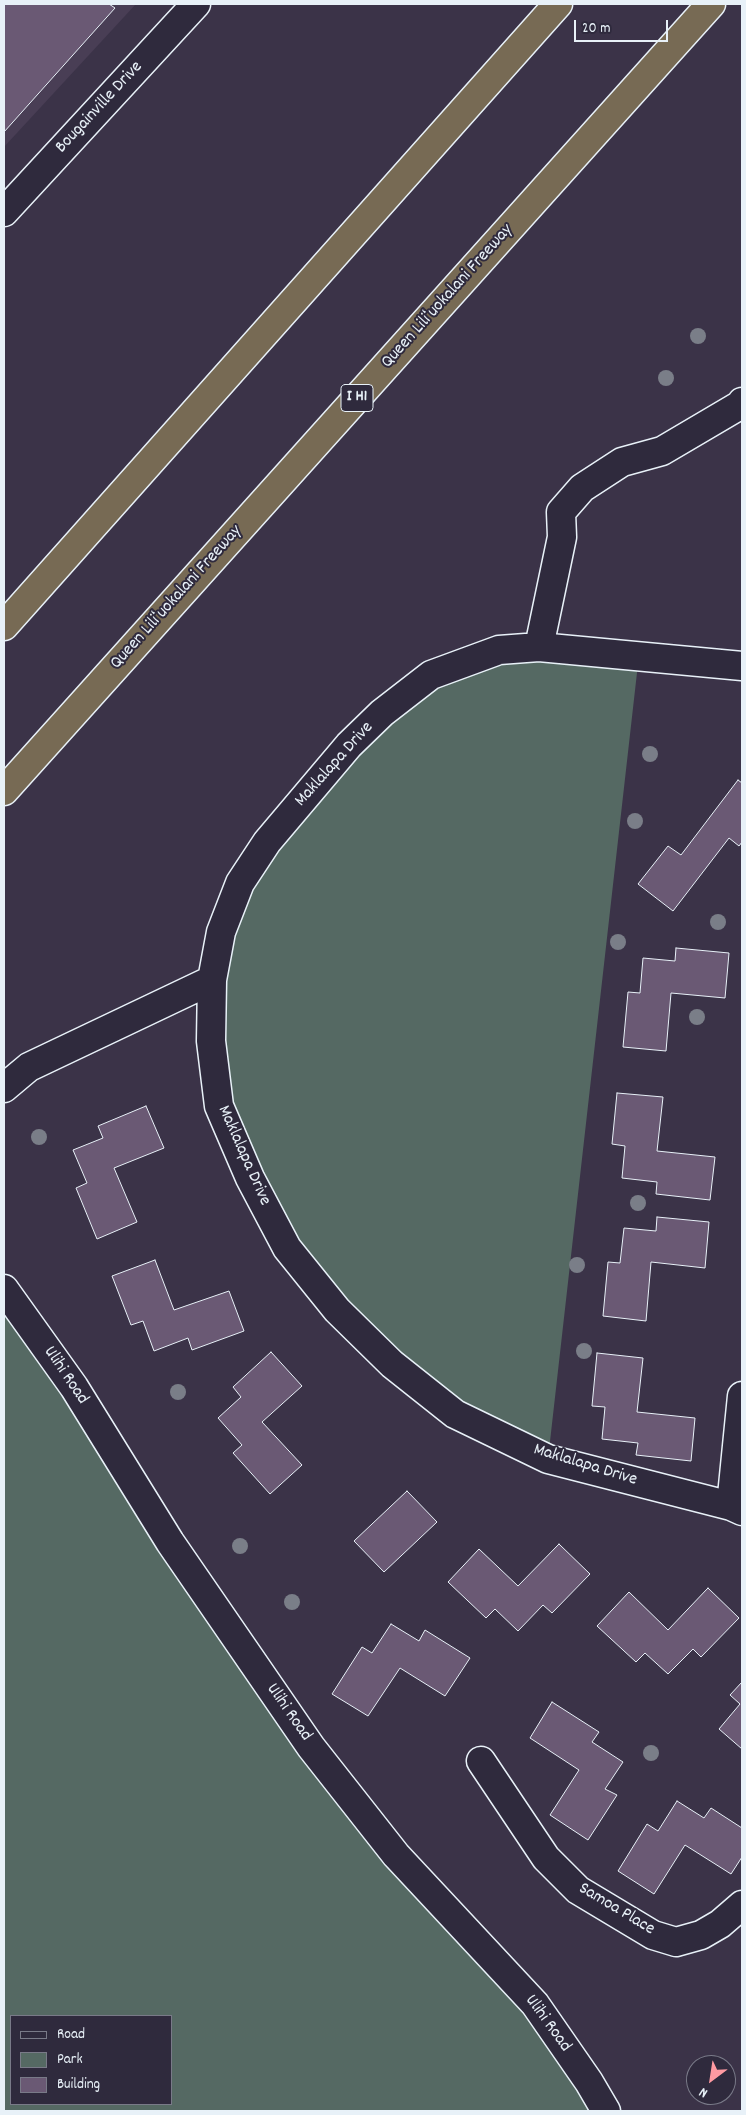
<!DOCTYPE html>
<meta charset="utf-8">
<style>
body{margin:0}
#map{position:relative;width:746px;height:2115px;overflow:hidden;background:#3b3348;font-family:Dekko,sans-serif}
canvas{display:block}
.frame{position:absolute;inset:0;border:5px solid #e8f1f8;pointer-events:none}
.legend{position:absolute;left:10px;top:2015px;width:162px;height:90px;box-sizing:border-box;background:#2f2a3d;border:1px solid #797a88;margin:0;padding:6px 9px;list-style:none;font-size:15px;color:#e8f1f8}
.legend li{display:flex;align-items:center;gap:10px;height:25px}
.legend b{width:25px;border:1px solid #797a88}
.north{position:absolute;left:686px;top:2055px;width:50px;height:50px;box-sizing:border-box;background:#2f2a3d;border:1px solid #797a88;border-radius:50%;rotate:211deg;font-size:14px;font-weight:700;line-height:20px;text-align:center;color:#e8f1f8}
.north::after{content:'';display:block;margin:auto;width:18px;height:22px;background:#ff9aa2;clip-path:polygon(50% 0,100% 100%,50% 72%,0 100%)}
.scale{position:absolute;left:574px;top:20px;width:94px;height:22px;box-sizing:border-box;border:2px solid #e8f1f8;border-top:0;padding-left:6px;font-size:15px;line-height:18px;white-space:nowrap;color:#e8f1f8;-webkit-text-stroke:4px #2f2a3d;paint-order:stroke}
</style>
<div id="map">
<canvas width="746" height="2115"></canvas>
<div class="frame"></div>
<ul class="legend">
<li><b style="height:6px;background:#2f2a3d"></b>Road</li>
<li><b style="height:14px;background:#556963"></b>Park</li>
<li><b style="height:14px;background:#6a5974"></b>Building</li>
</ul>
<div class="north">N</div>
<div class="scale">20 m</div>
</div>
<script>
const ctx = document.querySelector('canvas').getContext('2d');
ctx.lineJoin = 'round';
function paint(path, color) { ctx.fillStyle = color; ctx.fill(path, 'evenodd'); }
const shape = rows => new Path2D(rows.map(r => 'M' + r).join(''));
function stroke(path, color, width, dash) { ctx.strokeStyle = color; ctx.lineWidth = width; ctx.lineCap = dash ? 'butt' : 'round'; ctx.setLineDash(dash || []); ctx.stroke(path); }
function drawText(font, color, halo, rows, align = 'center') {
  ctx.font = font + ' Dekko,sans-serif'; ctx.lineWidth = 4; ctx.setLineDash([]); ctx.textBaseline = 'middle'; ctx.strokeStyle = halo; ctx.fillStyle = color; for (const [text, x, y, turn = 0] of rows) {
    ctx.save(); ctx.translate(x, y); ctx.rotate((+turn || 0) * Math.PI / 180); ctx.textAlign = isNaN(turn) ? turn : align; if (halo) ctx.strokeText(text, 0, 0); ctx.fillText(text, 0, 0); ctx.restore();
  }
}
const built = shape([
 [4,4,136,4,4,147]
]);
const green = shape([
 [639,655,548,1459,499,1440,337,1310,219,1106,221,932,349,745,467,660],
 [4,1289,170,1542,606,2111,4,2111],
 [11,2016,171,2016,171,2104,11,2104]
]);
const building = shape([
 [4,4,109,4,115,8,4,132,4,4],
 [738,780,742,783,742,842,739,846,729,838,673,911,638,884,668,846,681,855,738,780],
 [676,948,729,953,725,998,671,993,666,1051,623,1047,628,992,640,993,643,958,675,961,676,948],
 [617,1093,663,1097,657,1151,715,1157,710,1200,656,1194,657,1182,622,1178,625,1146,612,1144,617,1093],
 [146,1106,164,1148,114,1168,137,1222,97,1239,76,1188,87,1183,73,1150,103,1138,98,1126,146,1106],
 [657,1217,709,1222,705,1268,651,1262,646,1321,603,1316,608,1262,620,1263,624,1228,656,1231,657,1217],
 [155,1260,174,1310,229,1291,244,1331,192,1350,188,1338,154,1351,143,1321,131,1325,112,1276,155,1260],
 [271,1352,302,1386,262,1422,302,1465,270,1494,233,1453,242,1445,218,1418,241,1397,233,1387,271,1352],
 [597,1353,643,1358,637,1412,695,1418,691,1461,636,1455,638,1443,602,1439,605,1407,592,1406,597,1353],
 [407,1491,437,1522,384,1572,354,1541,407,1491],
 [559,1544,590,1574,552,1613,543,1605,518,1631,495,1609,486,1618,448,1582,479,1549,518,1586,559,1544],
 [708,1588,739,1618,701,1657,693,1649,668,1674,645,1653,636,1662,597,1626,629,1592,668,1630,708,1588],
 [391,1624,419,1641,425,1630,470,1658,445,1696,400,1668,368,1716,332,1694,362,1647,372,1653,391,1624],
 [742,1682,742,1749,719,1729,740,1704,730,1695,742,1682],
 [552,1702,599,1732,592,1742,623,1762,605,1789,617,1795,588,1840,550,1815,579,1770,530,1738,552,1702],
 [677,1801,704,1818,711,1808,742,1828,742,1857,731,1874,685,1845,654,1894,618,1871,647,1824,658,1831,677,1801]
]);
const minor = shape([
 [4,212,196,4],
 [539,647,562,537,561,512,582,488,622,462,662,451,740,405,742,402],
 [742,666,539,647,499,650,431,675,382,713,349,745,267,842,240,883,221,932,212,980,211,1041,219,1106,250,1178,287,1248,337,1310,392,1364,455,1414,548,1459,731,1506,742,1511],
 [4,1088,29,1067,212,980],
 [4,1289,74,1387,170,1542,311,1747,396,1855,535,2004,589,2082,606,2111],
 [731,1506,742,1396],
 [481,1761,546,1858,578,1890,653,1935,676,1942,701,1935,720,1924,742,1905]
]);
const highway = shape([
 [4,626,558,4],
 [4,791,711,4]
]);
const trees = [
 [698,336],
 [666,378],
 [650,754],
 [635,821],
 [718,922],
 [618,942],
 [697,1017],
 [39,1137],
 [638,1203],
 [577,1265],
 [584,1351],
 [178,1392],
 [240,1546],
 [292,1602],
 [651,1753]
];
const shields = [
 [357,398,32]
];
const shieldNames = [
 ["I H1",357,398]
];
const streetNames = [
 ["Bougainville Drive",100,108,-47],
 ["Queen Liliʻuokalani Freeway",448,297,-48],
 ["Queen Liliʻuokalani Freeway",177,598,-48],
 ["Maklalapa Drive",335,765,-48],
 ["Maklalapa Drive",243,1156,66],
 ["Ulihi Road",65,1376,56],
 ["Maklalapa Drive",585,1466,17],
 ["Ulihi Road",288,1713,55],
 ["Samoa Place",616,1910,31],
 ["Ulihi Road",547,2024,54]
];
paint(built, '#493e55');
paint(green, '#556963');
paint(building, '#6a5974');
stroke(building, '#e8f1f8', 1);
stroke(minor, '#e8f1f8', 31);
stroke(highway, '#e8f1f8', 31);
stroke(minor, '#2f2a3d', 28);
stroke(highway, '#776a54', 28);
ctx.fillStyle = '#7a7e88';
for (const [x, y] of trees) { ctx.beginPath(); ctx.arc(x, y, 8, 0, 2 * Math.PI); ctx.fill(); }
for (const [x, y, w] of shields) { const box = new Path2D(); box.roundRect(x - w / 2, y - 13.5, w, 27, 4); ctx.fillStyle = '#2f2a3d'; ctx.fill(box); stroke(box, '#e8f1f8', 1); }
drawText('bold 16px', '#e8f1f8', null, shieldNames);
drawText('18px', '#e8f1f8', '#2f2a3d', streetNames);
</script>
